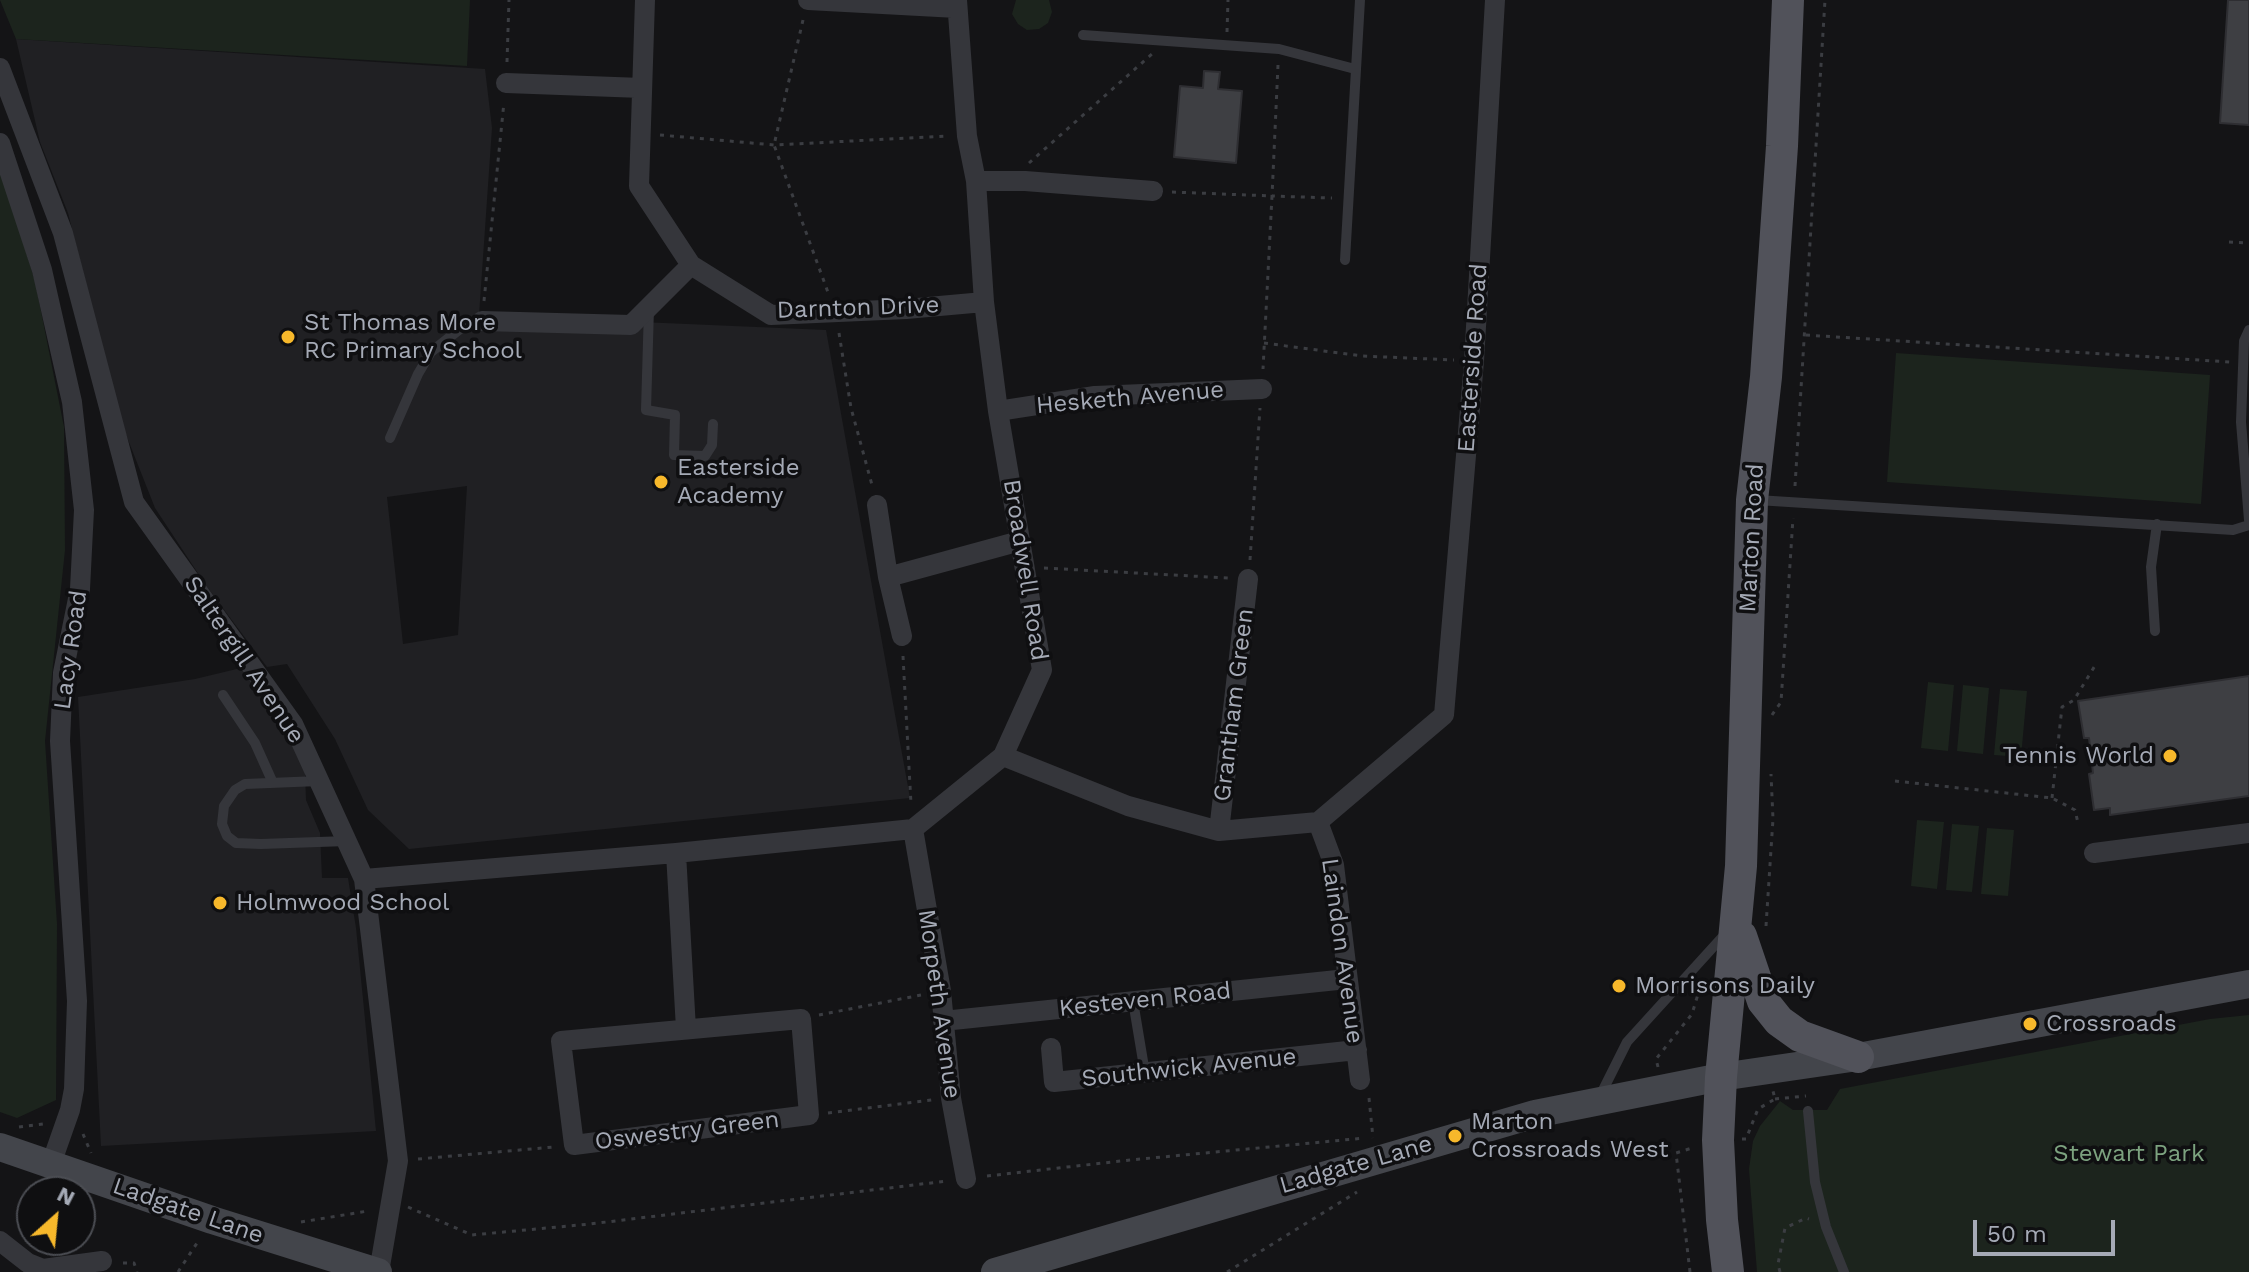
<!DOCTYPE html>
<style>
body{margin:0}
#map{position:relative;width:2249px;height:1272px;overflow:hidden;background:#141416;font-family:"Work Sans",sans-serif}
canvas{display:block}
.north{position:absolute;left:16px;top:1176px;width:80px;height:80px;box-sizing:border-box;background:#0f0f11;border:2px solid #4b4d53;border-radius:50%;rotate:27deg;font-size:22px;font-weight:700;line-height:32px;text-align:center;color:#a5aab6}
.north::after{content:'';display:block;margin:auto;width:28px;height:36px;background:#f7b82b;clip-path:polygon(50% 0,100% 100%,50% 72%,0 100%)}
.scale{position:absolute;left:1973px;top:1220px;width:142px;height:36px;box-sizing:border-box;border:4px solid #a5aab6;border-top:0;padding-left:10px;font-size:24px;line-height:28px;white-space:nowrap;color:#a5aab6;-webkit-text-stroke:6px #0f0f11;paint-order:stroke}
</style>
<div id="map">
<canvas width="2249" height="1272"></canvas>
<div class="north">N</div>
<div class="scale">50 m</div>
</div>
<script>
const ctx = document.querySelector('canvas').getContext('2d');
ctx.lineJoin = 'round';
function paint(path, color) { ctx.fillStyle = color; ctx.fill(path, 'evenodd'); }
const shape = rows => new Path2D(rows.map(r => 'M' + r).join(''));
function stroke(path, color, width, dash) { ctx.strokeStyle = color; ctx.lineWidth = width; ctx.lineCap = dash ? 'butt' : 'round'; ctx.setLineDash(dash || []); ctx.stroke(path); }
function drawText(font, color, halo, rows, align = 'center') {
  ctx.font = font + ' "Work Sans",sans-serif'; ctx.lineWidth = 7; ctx.setLineDash([]); ctx.textBaseline = 'middle'; ctx.strokeStyle = halo; ctx.fillStyle = color; for (const [text, x, y, turn = 0] of rows) {
    ctx.save(); ctx.translate(x, y); ctx.rotate((+turn || 0) * Math.PI / 180); ctx.textAlign = isNaN(turn) ? turn : align; if (halo) ctx.strokeText(text, 0, 0); ctx.fillText(text, 0, 0); ctx.restore();
  }
}
const built = shape([
 [16,39,485,69,492,128,479,315,826,330,910,798,409,849,368,810,335,739,287,664,267,667,207,587,155,508,121,422,68,213,40,142],
 [467,486,458,635,403,644,387,497],
 [241,668,292,742,305,772,306,800,320,833,322,878,348,878,356,928,376,1131,101,1146,78,697,195,679]
]);
const green = shape([
 [0,0,470,0,467,66,16,39],
 [1016,0,1049,0,1052,12,1048,23,1039,29,1027,30,1018,24,1012,14],
 [0,167,35,281,64,427,65,550,45,741,57,924,56,1100,17,1118,0,1112],
 [1896,353,2210,375,2201,504,1887,482],
 [1928,682,1954,685,1948,751,1921,748],
 [1963,685,1989,688,1983,754,1957,751],
 [2000,689,2027,691,2021,757,1994,755],
 [1917,820,1944,822,1937,889,1911,886],
 [1952,824,1979,826,1972,892,1946,890],
 [1987,828,2014,830,2008,896,1981,894],
 [2249,1015,2249,1272,1757,1272,1749,1169,1753,1141,1760,1126,1780,1101,1793,1110,1827,1110,1840,1089,2210,1019]
]);
const building = shape([
 [2228,0,2249,0,2249,125,2220,123,2228,0],
 [1204,71,1220,72,1218,89,1242,91,1236,163,1174,157,1180,86,1203,88,1204,71],
 [2249,676,2249,796,2110,815,2110,808,2094,810,2089,774,2093,773,2089,738,2084,738,2078,701,2249,676]
]);
const path = shape([
 [803,20,774,145,829,295],
 [1227,32,1228,0],
 [507,62,509,0],
 [1278,65,1272,196,1332,198],
 [660,135,774,145,948,136],
 [1029,163,1152,54],
 [1172,192,1272,196,1263,369],
 [2229,242,2249,243],
 [484,301,504,102],
 [839,333,851,408,872,485],
 [1806,335,2230,362],
 [1264,343,1362,356,1454,360],
 [1795,486,1825,0],
 [1250,560,1260,408],
 [1044,568,1228,578],
 [903,656,911,804],
 [1772,715,1781,702,1793,518],
 [1895,781,2052,798,2075,810,2078,823],
 [2052,798,2062,707,2074,700,2096,664],
 [1766,926,1773,819,1771,774],
 [819,1015,921,995],
 [1658,1067,1656,1059,1692,1014,1702,981],
 [1369,1098,1373,1138],
 [1775,1099,1806,1096],
 [828,1113,932,1100],
 [19,1127,43,1124],
 [83,1134,91,1153],
 [1742,1139,1746,1139,1758,1109,1775,1099,1773,1091],
 [418,1159,554,1147],
 [987,1176,1130,1160,1365,1138],
 [408,1207,472,1235,590,1224,947,1181],
 [301,1222,368,1211],
 [123,1263,134,1263,137,1272],
 [178,1272,199,1240],
 [1227,1272,1357,1192],
 [1690,1272,1676,1153,1692,1148],
 [1780,1272,1778,1264,1785,1228,1806,1218,1809,1219]
]);
const lane = shape([
 [1083,35,1279,49,1355,69],
 [1345,260,1360,0],
 [649,308,646,410,675,415,674,455,705,456,712,445,713,424],
 [2249,330,2244,341,2241,422,2249,520],
 [390,438,418,374,431,352,460,329,482,321],
 [1757,500,2233,530,2249,525],
 [2155,631,2151,567,2157,524],
 [223,695,255,743,273,783],
 [319,781,245,784,235,790,224,806,222,824,227,836,236,843,261,844,347,841],
 [1133,1001,1145,1073],
 [1600,1096,1627,1042,1726,933],
 [1808,1111,1815,1182,1826,1227,1844,1272]
]);
const street = shape([
 [645,0,639,186,691,265,771,315,906,309,984,302],
 [808,0,957,8],
 [0,68,63,233,134,502,293,724,364,879,398,1161,379,1272],
 [506,83,642,88],
 [0,143,42,270,72,402,84,510,80,589,63,673,60,741,77,1001,74,1089,70,1110,51,1164],
 [976,181,1025,181,1153,191],
 [482,321,631,325,691,265],
 [998,411,1095,396,1262,389],
 [877,505,888,577,902,636],
 [888,577,1020,541],
 [1003,756,1128,806,1219,831,1318,822,1444,715,1474,361,1495,0],
 [1318,822,1334,865,1360,1080],
 [913,829,941,991,951,1098,966,1179],
 [1219,831,1248,579],
 [676,853,686,1029],
 [2094,853,2249,833],
 [364,879,676,853,913,829,1003,756,1042,670,998,411,984,302,976,181,967,136,957,0],
 [801,1019,809,1115,574,1145,561,1041,801,1019],
 [943,1021,1347,979],
 [1051,1048,1054,1082,1357,1050],
 [0,1241,28,1263,43,1269,102,1261]
]);
const secondary = shape([
 [0,1147,212,1220,378,1272],
 [995,1272,1535,1114,1721,1077,1858,1057,2249,984]
]);
const primary = shape([
 [1741,936,1763,1001,1779,1021,1800,1036,1858,1057],
 [1728,1272,1722,1220,1718,1140,1721,1077,1741,866,1752,500,1766,377,1782,146,1788,0]
]);
const markers = [
 [288,337,8,"#f7b82b"],
 [661,482,8,"#f7b82b"],
 [2170,756,8,"#f7b82b"],
 [220,903,8,"#f7b82b"],
 [1619,986,8,"#f7b82b"],
 [2030,1024,8,"#f7b82b"],
 [1455,1136,8,"#f7b82b"]
];
const streetNames = [
 ["Darnton Drive",858,308,-2],
 ["Easterside Road",1473,358,-86],
 ["Hesketh Avenue",1130,398,-5],
 ["Marton Road",1752,538,-87],
 ["Broadwell Road",1025,570,81],
 ["Lacy Road",71,650,-82],
 ["Saltergill Avenue",244,660,56],
 ["Grantham Green",1234,705,-83],
 ["Laindon Avenue",1342,951,82],
 ["Kesteven Road",1145,1000,-6],
 ["Morpeth Avenue",939,1004,82],
 ["Southwick Avenue",1189,1068,-6],
 ["Oswestry Green",687,1131,-7],
 ["Ladgate Lane",1356,1165,-16],
 ["Ladgate Lane",188,1211,19]
];
const poiNames = [
 ["St Thomas More",304,323],
 ["RC Primary School",304,351],
 ["Easterside",677,468],
 ["Academy",677,496],
 ["Tennis World",2154,756,"right"],
 ["Holmwood School",236,903],
 ["Morrisons Daily",1635,986],
 ["Crossroads",2046,1024],
 ["Marton",1471,1122],
 ["Crossroads West",1471,1150]
];
const parkNames = [
 ["Stewart Park",2129,1154]
];
paint(built, '#202023');
paint(green, '#1c241d');
paint(building, '#3e3f43');
stroke(building, '#2e2e32', 2);
stroke(path, '#3b3d42', 3, [4, 6]);
stroke(lane, '#35363b', 10);
stroke(street, '#35363b', 20);
stroke(secondary, '#43454b', 28);
stroke(primary, '#51525a', 32);
for (const [x, y, r, color] of markers) { const dot = new Path2D(); dot.arc(x, y, r, 0, 2 * Math.PI); ctx.fillStyle = color; ctx.fill(dot); stroke(dot, '#0f0f11', 3); }
drawText('24px', '#a5aab6', '#0f0f11', streetNames);
drawText('24px', '#a5aab6', '#0f0f11', poiNames, 'left');
drawText('24px', '#7ca27f', '#0f0f11', parkNames);
</script>
